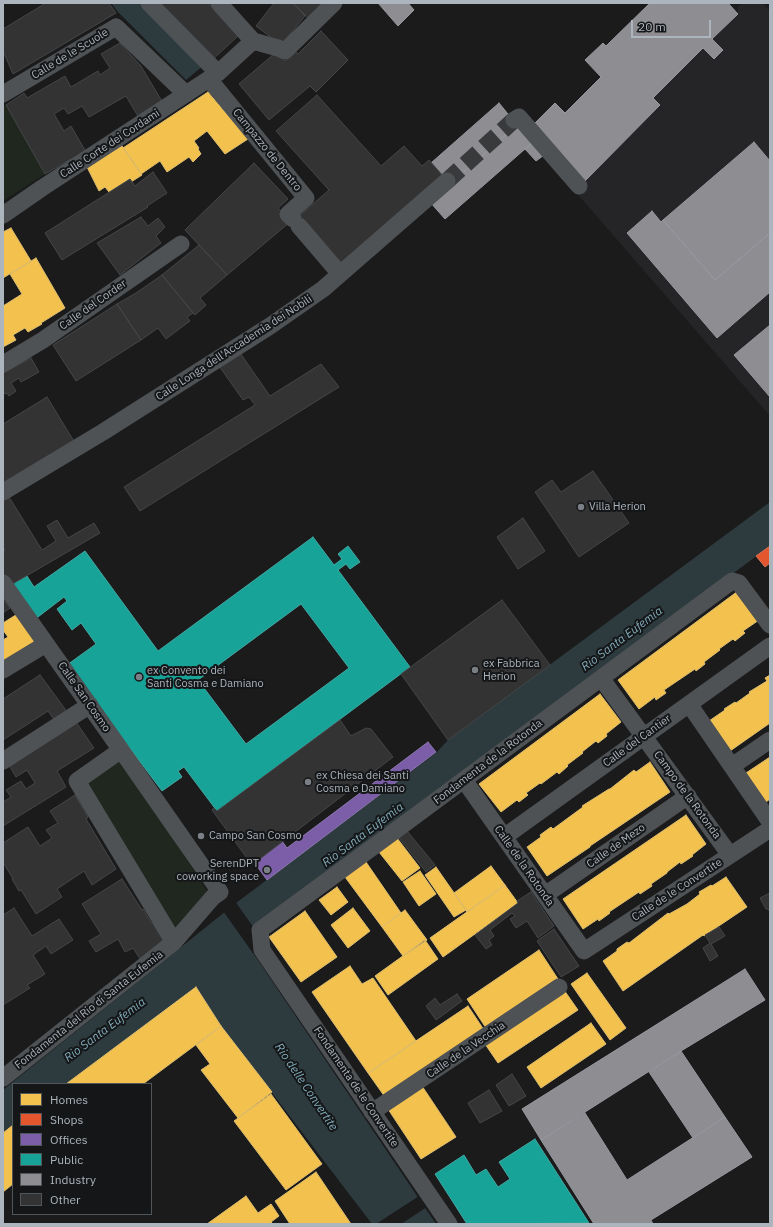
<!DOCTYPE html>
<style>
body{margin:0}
#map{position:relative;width:773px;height:1227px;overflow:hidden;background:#1b1b1c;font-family:"IBM Plex Sans",sans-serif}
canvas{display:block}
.frame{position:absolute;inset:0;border:4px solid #acb5bd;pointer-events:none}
.legend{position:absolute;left:12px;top:1083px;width:140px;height:132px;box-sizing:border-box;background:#151618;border:1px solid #51565a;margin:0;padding:5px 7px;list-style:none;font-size:12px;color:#acb5bd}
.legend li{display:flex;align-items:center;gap:8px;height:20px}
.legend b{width:20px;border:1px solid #51565a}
.scale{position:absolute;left:631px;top:20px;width:80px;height:18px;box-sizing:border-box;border:2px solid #acb5bd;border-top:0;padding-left:5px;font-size:12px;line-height:14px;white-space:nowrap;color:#acb5bd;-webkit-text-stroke:3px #151618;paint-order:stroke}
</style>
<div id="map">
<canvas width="773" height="1227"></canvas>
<div class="frame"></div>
<ul class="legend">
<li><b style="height:11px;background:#f2c14e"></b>Homes</li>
<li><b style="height:11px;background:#e4572e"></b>Shops</li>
<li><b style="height:11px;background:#7b5ea7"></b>Offices</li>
<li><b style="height:11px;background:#17a398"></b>Public</li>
<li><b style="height:11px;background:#8d8d92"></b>Industry</li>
<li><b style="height:11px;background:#333334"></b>Other</li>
</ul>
<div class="scale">20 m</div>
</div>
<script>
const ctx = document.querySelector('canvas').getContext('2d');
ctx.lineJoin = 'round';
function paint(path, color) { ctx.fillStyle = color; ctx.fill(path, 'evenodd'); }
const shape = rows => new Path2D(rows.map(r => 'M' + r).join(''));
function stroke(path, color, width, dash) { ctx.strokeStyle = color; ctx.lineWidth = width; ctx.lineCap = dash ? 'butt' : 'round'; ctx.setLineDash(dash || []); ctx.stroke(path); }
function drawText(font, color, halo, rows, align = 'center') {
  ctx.font = font + ' "IBM Plex Sans",sans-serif'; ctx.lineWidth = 4; ctx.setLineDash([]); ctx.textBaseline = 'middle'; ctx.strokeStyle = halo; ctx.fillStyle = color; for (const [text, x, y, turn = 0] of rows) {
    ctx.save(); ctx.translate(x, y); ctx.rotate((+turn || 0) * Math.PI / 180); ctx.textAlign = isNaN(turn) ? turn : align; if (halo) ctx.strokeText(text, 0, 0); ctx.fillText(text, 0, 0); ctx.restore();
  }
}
const built = shape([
 [742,3,763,3,770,11,770,416,574,190,660,105,653,98,738,14,738,7]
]);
const green = shape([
 [6,105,45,174,3,201,3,106],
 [117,760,153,807,207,891,174,931,82,782]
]);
const water = shape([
 [111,3,143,3,204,65,186,80,118,12],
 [770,502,770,546,243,938,436,1224,372,1224,221,1026,196,988,66,1084,13,1084,13,1125,3,1132,3,1090,236,903,436,753,448,740]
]);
const pier = shape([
 [235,901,256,931,245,939,256,955,255,956,223,911],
 [419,1196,427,1207,401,1224,376,1224]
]);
const homes = shape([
 [208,92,248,139,225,154,207,131,194,141,199,148,198,149,201,154,193,162,189,157,167,172,160,161,141,174,123,148,208,92],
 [122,146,142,175,131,182,130,179,109,192,105,187,99,191,87,167,122,146],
 [11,228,31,261,3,278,3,232,11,228],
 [36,258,65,308,41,323,42,324,28,332,25,328,13,335,16,340,3,347,3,306,22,294,10,274,36,258],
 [738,591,759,620,743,631,745,633,735,641,733,639,719,649,720,650,704,662,705,664,696,671,695,669,664,690,666,693,656,700,655,697,639,709,618,680,738,591],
 [19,613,41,644,3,666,3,640,8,637,3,630,3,623,19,613],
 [770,675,770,723,730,751,709,721,725,710,724,709,735,702,736,703,750,693,749,692,767,681,765,678,770,675],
 [600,694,621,722,606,734,607,736,598,743,596,741,582,752,583,753,567,765,568,766,559,774,557,772,541,784,540,783,526,793,528,795,519,802,517,800,501,812,479,784,600,694],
 [770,757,770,799,766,802,746,773,770,757],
 [650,762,670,792,590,846,590,847,547,876,527,847,541,837,540,835,551,827,553,829,583,807,582,806,609,789,610,789,634,770,636,772,650,762],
 [686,815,706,844,692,855,693,856,681,864,680,862,667,872,667,873,651,884,652,886,640,894,639,892,609,912,610,913,599,921,598,919,583,929,563,899,686,815],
 [397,838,420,868,402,881,379,852,397,838],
 [366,862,401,913,382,927,345,877,366,862],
 [491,866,505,885,467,912,454,893,491,866],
 [436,867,466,910,454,917,425,875,436,867],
 [420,871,436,894,419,906,403,882,420,871],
 [726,877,747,907,704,936,703,935,623,991,603,961,617,951,617,949,627,942,629,943,668,913,669,914,687,904,700,894,699,892,711,885,712,886,726,877],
 [505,885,518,903,443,957,430,938,505,885],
 [337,887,348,902,331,915,319,900,337,887],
 [353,908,370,931,348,948,331,925,353,908],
 [405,910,427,940,403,956,382,927,405,910],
 [305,911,337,957,301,982,269,937,305,911],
 [425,940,438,959,388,995,375,976,425,940],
 [539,950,558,979,486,1028,467,999,539,950],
 [350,966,362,984,373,978,416,1041,368,1073,312,992,350,966],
 [587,973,626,1028,610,1040,571,984,587,973],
 [196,987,221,1026,143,1084,66,1084,196,987],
 [564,990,578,1010,498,1063,485,1044,564,990],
 [468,1006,484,1030,385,1097,368,1073,468,1006],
 [591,1023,606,1044,541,1088,527,1067,591,1023],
 [221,1026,272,1092,238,1118,201,1070,210,1064,196,1045,221,1026],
 [422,1086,456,1137,421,1159,388,1109,422,1086],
 [271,1094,322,1164,286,1190,234,1121,271,1094],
 [13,1125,13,1184,3,1192,3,1133,13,1125],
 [316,1172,351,1224,290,1224,275,1201,316,1172],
 [246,1196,258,1213,271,1204,279,1216,271,1222,273,1224,207,1224,246,1196]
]);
const shops = shape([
 [770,546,770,563,765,567,756,556,770,546]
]);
const offices = shape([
 [428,742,436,752,267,880,254,862,282,841,287,848,428,742]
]);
const public = shape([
 [313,537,334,565,342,559,338,554,348,546,360,562,350,569,346,564,338,570,410,667,217,811,184,767,178,771,182,777,162,791,67,665,96,644,81,623,72,630,57,609,67,601,64,597,34,620,9,586,27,576,34,587,85,551,158,651,313,537],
 [301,604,349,668,246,744,198,680,301,604],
 [535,1139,589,1223,467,1224,435,1174,464,1155,476,1175,486,1169,498,1187,510,1179,499,1162,535,1139]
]);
const industry = shape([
 [378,3,408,3,414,10,398,26,378,3],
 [650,3,728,3,738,14,712,39,723,50,714,59,703,48,653,98,660,105,584,182,534,124,555,103,565,113,601,77,585,60,603,43,606,46,650,3],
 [499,103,517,125,450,184,431,163,499,103],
 [517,125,533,142,445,219,430,202,517,125],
 [533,142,544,155,536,161,525,149,533,142],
 [754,142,770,161,770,233,715,280,663,220,754,142],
 [652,211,661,222,663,220,715,280,770,233,770,292,717,338,627,233,652,211],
 [770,325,770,397,734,355,770,325],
 [745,969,765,1000,681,1051,541,1140,522,1109,745,969],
 [681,1051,725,1117,693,1138,649,1072,681,1051],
 [585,1113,627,1180,725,1117,752,1157,651,1220,653,1224,594,1224,541,1140,585,1113]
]);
const building = shape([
 [46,3,109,3,116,13,13,74,3,51,3,29,46,3],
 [154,3,208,3,238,36,211,61,154,3],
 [274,3,293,3,305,16,281,45,256,26,274,3],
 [293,3,331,3,312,22,293,3],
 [321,31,348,60,316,92,310,86,269,120,239,84,275,53,285,61,294,50,298,54,321,31],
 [120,43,141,66,163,103,139,118,126,96,89,117,82,106,68,114,64,108,54,114,64,131,71,126,86,152,72,160,71,159,45,174,6,105,24,93,27,98,65,76,71,87,98,71,100,75,110,68,101,54,120,43],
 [317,95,381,166,404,146,422,166,429,160,444,177,342,269,297,218,329,190,276,131,317,95],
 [254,163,288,199,278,208,290,222,227,275,185,230,254,163],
 [153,172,167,193,147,206,148,207,62,260,45,233,130,179,135,186,153,172],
 [141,217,148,226,158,218,165,227,156,236,161,243,120,275,97,243,141,217],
 [199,245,227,275,200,298,206,305,195,315,162,275,199,245],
 [162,275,193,313,187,317,190,321,166,339,158,328,141,340,117,304,136,293,162,275],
 [117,304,141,340,76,381,53,345,117,304],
 [238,350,270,396,321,364,339,387,140,511,124,487,255,405,249,397,243,400,217,363,238,350],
 [31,358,39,372,21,382,19,378,11,383,16,391,9,396,7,393,5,394,3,391,3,373,31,358],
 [47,397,75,443,3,488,3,424,47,397],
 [593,471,629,523,579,557,535,492,552,480,561,492,593,471],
 [3,493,9,497,42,550,56,541,47,526,57,520,68,538,94,523,100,533,9,586,3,577,3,552,5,550,3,547,3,493],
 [523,518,545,551,518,569,497,537,523,518],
 [3,599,10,608,3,613,3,599],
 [502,600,550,665,448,740,401,674,502,600],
 [40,675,68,713,55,721,48,711,3,740,3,699,40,675],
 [340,720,351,736,366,728,371,729,393,757,252,865,212,810,214,808,217,811,340,720],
 [76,722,94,748,57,771,66,787,3,826,3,802,11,797,6,790,21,781,26,789,35,783,27,770,16,777,9,765,76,722],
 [75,795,88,817,86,819,116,869,92,885,84,871,57,889,62,897,36,914,21,890,19,891,12,879,13,879,3,862,3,843,28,827,40,846,52,838,46,830,58,823,50,811,75,795],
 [407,831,435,865,426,872,399,838,407,831],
 [122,879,142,910,143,909,152,924,153,923,156,929,165,943,142,962,133,948,125,952,118,939,96,952,89,941,101,934,82,904,122,879],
 [531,892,554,926,538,938,527,921,516,928,510,919,515,916,512,913,490,930,494,936,489,940,492,945,486,949,475,935,518,903,517,901,531,892],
 [770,893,770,912,768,909,766,909,760,898,770,893],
 [14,908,32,936,59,919,73,940,51,954,46,946,33,955,45,974,27,985,30,988,3,1005,3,915,14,908],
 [719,927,725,936,711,944,718,956,710,961,703,948,710,943,705,935,719,927],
 [554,929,579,966,561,977,537,941,554,929],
 [457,994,462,1001,436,1020,426,1006,435,998,440,1005,457,994],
 [512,1074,526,1096,509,1106,496,1085,512,1074],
 [489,1090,502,1111,480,1123,468,1103,489,1090]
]);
const pedestrianTunnel = shape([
 [447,181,514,120]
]);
const pedestrian = shape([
 [149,3,218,73],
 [219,3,253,41],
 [209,79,306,198,288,214,293,219],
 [3,94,116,27,186,94],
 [514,120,519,117,579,186],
 [3,215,42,188,218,73,253,41,278,48,285,51,334,3],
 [299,226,340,274],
 [3,364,43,340,181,244],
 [3,492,103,432,270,326,323,289,447,181],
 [3,583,121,750],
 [3,670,46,644],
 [601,678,730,855],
 [689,704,770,822],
 [121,750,220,892,213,897,174,942,77,781,121,750],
 [3,761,90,705],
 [732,766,770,740],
 [464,780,584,951,770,829],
 [504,837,770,646],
 [545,895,688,796],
 [3,1078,174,942],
 [372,1112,559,987],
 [449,1224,262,950,260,930,403,825,732,581,739,583,770,625]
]);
const markers = [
 [581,507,4,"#797f85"],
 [475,670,4,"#797f85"],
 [139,677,4,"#797f85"],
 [308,782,4,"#797f85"],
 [201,836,4,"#797f85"],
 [267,870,4,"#797f85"]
];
const streetNames = [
 ["Calle de le Scuole",70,54,-31],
 ["Calle Corte dei Cordami",110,144,-33],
 ["Campazzo de Dentro",267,150,51],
 ["Calle del Corder",93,305,-35],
 ["Calle Longa dell'Accademia dei Nobili",234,348,-33],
 ["Calle San Cosmo",84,697,55],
 ["Calle del Cantier",637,741,-36],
 ["Fondamenta de la Rotonda",488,762,-37],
 ["Campo de la Rotonda",687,795,54],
 ["Calle de Mezo",616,846,-35],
 ["Calle de la Rotonda",524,866,55],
 ["Calle de le Convertite",677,890,-33],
 ["Fondamenta del Rio di Santa Eufemia",89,1010,-38],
 ["Calle de la Vecchia",466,1050,-34],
 ["Fondamenta de le Convertite",356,1087,56]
];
const poiNames = [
 ["Villa Herion",589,507],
 ["ex Fabbrica",483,664],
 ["Herion",483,677],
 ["ex Convento dei",147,671],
 ["Santi Cosma e Damiano",147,684],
 ["ex Chiesa dei Santi",316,776],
 ["Cosma e Damiano",316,789],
 ["Campo San Cosmo",209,836],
 ["SerenDPT",259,864,"right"],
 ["coworking space",259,877,"right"]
];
const waterNames = [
 ["Rio Santa Eufemia",622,639,-37],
 ["Rio Santa Eufemia",363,835,-37],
 ["Rio Santa Eufemia",105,1030,-37],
 ["Rio delle Convertite",306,1087,56]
];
paint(built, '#252528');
paint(green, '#1f271f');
paint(water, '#2d3b3f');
paint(pier, '#1b1b1c');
paint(homes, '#f2c14e');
stroke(homes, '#ddbd6f', 1);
paint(shops, '#e4572e');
stroke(shops, '#d37359', 1);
paint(offices, '#7b5ea7');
stroke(offices, '#8a78ae', 1);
paint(public, '#17a398');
stroke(public, '#44a8a3', 1);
paint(industry, '#8d8d92');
stroke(industry, '#96999f', 1);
paint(building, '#333334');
stroke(building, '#444648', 1);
stroke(pedestrianTunnel, '#383a3c', 17, [17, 8]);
stroke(pedestrian, '#4f5255', 17);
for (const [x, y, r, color] of markers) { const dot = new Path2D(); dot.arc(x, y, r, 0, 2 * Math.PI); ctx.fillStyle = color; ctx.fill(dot); stroke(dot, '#151618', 1.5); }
drawText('11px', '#acb5bd', '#151618', streetNames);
drawText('11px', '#acb5bd', '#151618', poiNames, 'left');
drawText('italic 12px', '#81acba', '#151618', waterNames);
</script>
